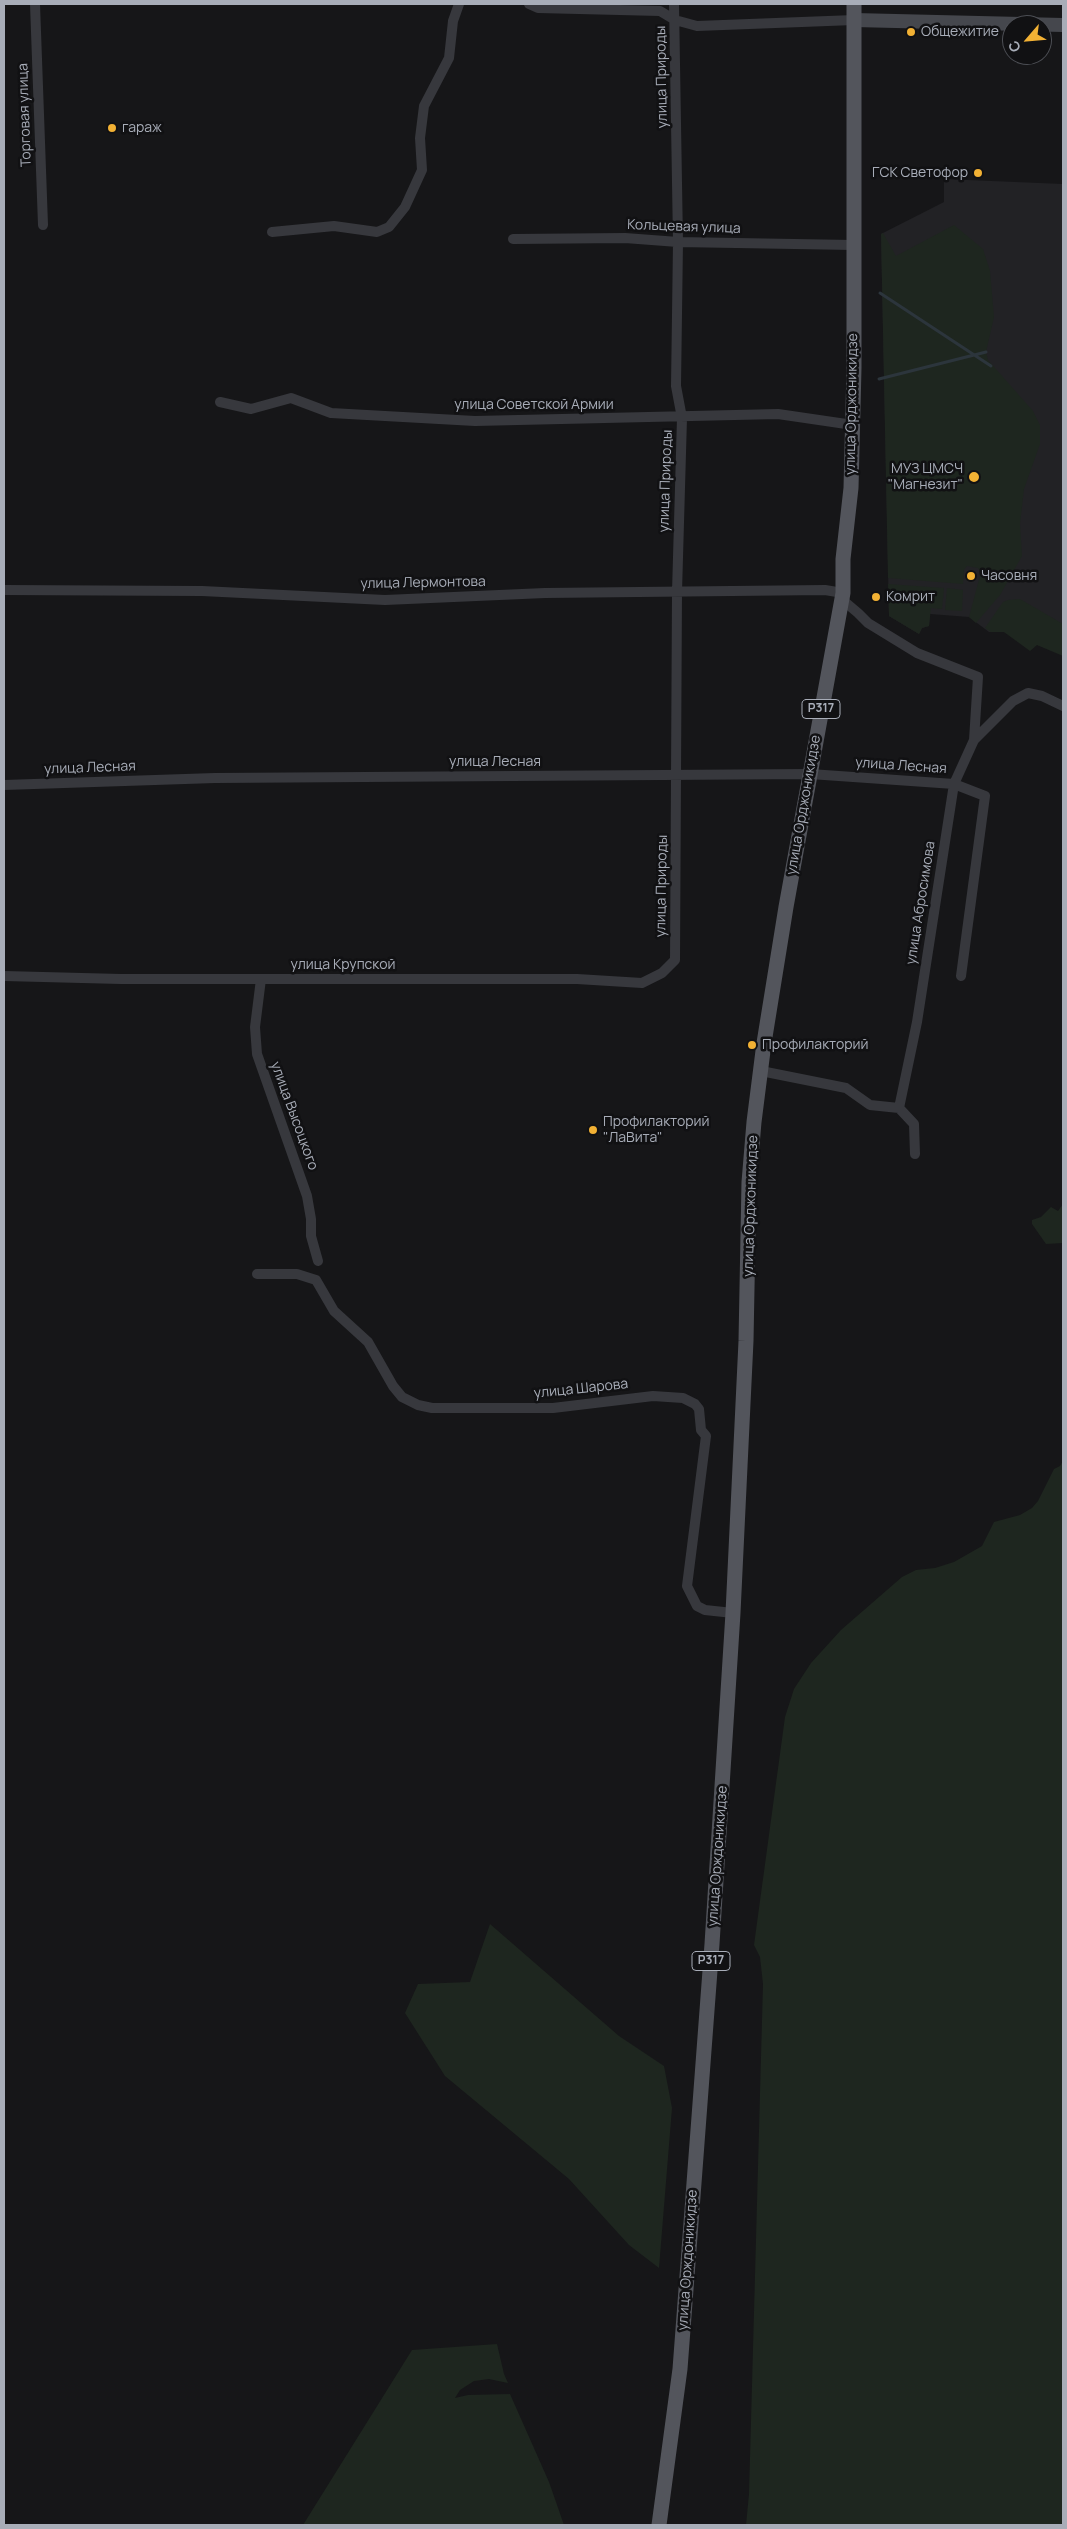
<!DOCTYPE html>
<meta charset="utf-8">
<style>
body{margin:0}
#map{position:relative;width:1067px;height:2529px;overflow:hidden;background:#161618;font-family:Manrope,sans-serif}
canvas{display:block}
.frame{position:absolute;inset:0;border:5px solid #a8adb8;pointer-events:none}
.north{position:absolute;left:1002px;top:15px;width:50px;height:50px;box-sizing:border-box;background:#111113;border:1px solid #4d4f55;border-radius:50%;rotate:243deg;font-size:14px;font-weight:700;line-height:20px;text-align:center;color:#a8adb8}
.north::after{content:'';display:block;margin:auto;width:18px;height:22px;background:#f2b134;clip-path:polygon(50% 0,100% 100%,50% 72%,0 100%)}
</style>
<div id="map">
<canvas width="1067" height="2529"></canvas>
<div class="frame"></div>
<div class="north">С</div>
</div>
<script>
const ctx = document.querySelector('canvas').getContext('2d');
ctx.lineJoin = 'round';
function paint(path, color) { ctx.fillStyle = color; ctx.fill(path, 'evenodd'); }
const shape = rows => new Path2D(rows.map(r => 'M' + r).join(''));
function stroke(path, color, width, dash) { ctx.strokeStyle = color; ctx.lineWidth = width; ctx.lineCap = dash ? 'butt' : 'round'; ctx.setLineDash(dash || []); ctx.stroke(path); }
function drawText(font, color, halo, rows, align = 'center') {
  ctx.font = font + ' Manrope,sans-serif'; ctx.lineWidth = 5; ctx.setLineDash([]); ctx.textBaseline = 'middle'; ctx.strokeStyle = halo; ctx.fillStyle = color; for (const [text, x, y, turn = 0] of rows) {
    ctx.save(); ctx.translate(x, y); ctx.rotate((+turn || 0) * Math.PI / 180); ctx.textAlign = isNaN(turn) ? turn : align; if (halo) ctx.strokeText(text, 0, 0); ctx.fillText(text, 0, 0); ctx.restore();
  }
}
const built = shape([
 [944,179,1063,184,1063,655,1004,632,989,632,969,617,930,614,929,626,922,628,919,634,889,616,881,234,944,202]
]);
const green = shape([
 [954,225,983,249,990,271,994,317,986,352,988,360,1033,411,1040,425,1040,444,1024,489,1020,524,1022,556,1000,595,976,623,969,617,981,572,978,568,967,566,964,570,963,584,888,578,881,234,883,233,896,256],
 [888,584,944,588,942,609,931,608,929,626,922,628,919,634,889,616],
 [947,588,963,590,962,611,945,610],
 [1020,599,1063,624,1063,656,1037,645,1030,651,1004,632,991,632,985,628,1003,602,1008,600],
 [1063,1204,1063,1243,1046,1244,1032,1224,1032,1220,1041,1217,1051,1207,1058,1211],
 [1063,1461,1063,2525,746,2525,749,2494,763,1984,760,1957,754,1945,785,1717,794,1689,811,1663,841,1630,902,1577,916,1570,935,1568,954,1562,982,1546,994,1522,1020,1515,1032,1508,1038,1501,1054,1469,1060,1466],
 [490,1924,619,2036,664,2066,672,2108,659,2268,629,2245,569,2179,445,2076,405,2013,418,1984,470,1982],
 [497,2344,504,2374,508,2383,489,2379,474,2381,460,2390,455,2398,468,2395,510,2394,549,2482,564,2525,303,2525,412,2350]
]);
const stream = shape([
 [880,293,991,366],
 [879,379,986,352]
]);
const street = shape([
 [35,4,43,225],
 [529,4,538,8,660,11,675,20,697,26,854,20],
 [272,232,334,226,377,232,389,227,405,207,422,170,420,138,424,106,449,58,453,21,459,4],
 [513,239,625,238,678,242,853,245],
 [220,402,251,409,291,398,331,413,475,421,778,414,853,425],
 [4,590,202,591,385,600,545,593,825,590,843,593,845,602,858,613,868,623,917,653,978,677,974,740,954,784,917,1022,899,1108],
 [974,740,1013,701,1028,693,1042,696,1063,706],
 [4,785,215,778,810,774,954,784,985,796,961,976],
 [4,976,121,979,577,979,642,983,662,973,675,960,677,592,682,418,676,386,678,242,674,4],
 [261,979,255,1027,257,1054,307,1196,311,1219,311,1236,318,1261],
 [761,1071,846,1088,870,1105,899,1108,914,1124,915,1154],
 [257,1274,297,1274,316,1280,334,1311,368,1342,393,1386,402,1397,418,1405,432,1408,553,1408,653,1396,683,1398,695,1404,699,1409,701,1430,706,1436,687,1586,697,1606,705,1610,733,1613]
]);
const secondary = shape([
 [854,20,1063,25]
]);
const primary = shape([
 [659,2525,680,2369,712,1944,733,1613,746,1341,749,1182,754,1122,764,1043,786,907,843,593,843,559,851,488,854,368,854,4]
]);
const markers = [
 [911,32,5,"#f2b134"],
 [112,128,5,"#f2b134"],
 [978,173,5,"#f2b134"],
 [974,477,6,"#f2b134"],
 [971,576,5,"#f2b134"],
 [876,597,5,"#f2b134"],
 [752,1045,5,"#f2b134"],
 [593,1130,5,"#f2b134"]
];
const shields = [
 [821,709,38],
 [711,1961,38]
];
const shieldNames = [
 ["Р317",821,709],
 ["Р317",711,1961]
];
const poiNames = [
 ["Общежитие",921,32],
 ["гараж",122,128],
 ["ГСК Светофор",968,173,"right"],
 ["МУЗ ЦМСЧ",963,469,"right"],
 ["\"Магнезит\"",963,485,"right"],
 ["Часовня",981,576],
 ["Комрит",886,597],
 ["Профилакторий",762,1045],
 ["Профилакторий",603,1122],
 ["\"ЛаВита\"",603,1138]
];
const streetNames = [
 ["улица Природы",662,77,-91],
 ["Торговая улица",25,115,-92],
 ["Кольцевая улица",684,227,2],
 ["улица Орджоникидзе",852,404,-89],
 ["улица Советской Армии",534,405],
 ["улица Природы",666,481,-88],
 ["улица Лермонтова",423,583,-1],
 ["улица Лесная",495,762],
 ["улица Лесная",901,766,4],
 ["улица Лесная",90,768,-2],
 ["улица Орджоникидзе",804,805,-80],
 ["улица Природы",662,886,-89],
 ["улица Абросимова",921,903,-81],
 ["улица Крупской",343,965],
 ["улица Высоцкого",294,1116,70],
 ["улица Орджоникидзе",751,1206,-88],
 ["улица Шарова",581,1389,-6],
 ["улица Орждоникидзе",718,1856,-86],
 ["улица Орждоникидзе",688,2260,-86]
];
paint(built, '#222225');
paint(green, '#1e261f');
stroke(stream, '#2c353c', 3);
stroke(street, '#37383d', 10);
stroke(secondary, '#45474d', 14);
stroke(primary, '#53555c', 15);
for (const [x, y, r, color] of markers) { const dot = new Path2D(); dot.arc(x, y, r, 0, 2 * Math.PI); ctx.fillStyle = color; ctx.fill(dot); stroke(dot, '#111113', 2); }
for (const [x, y, w] of shields) { const box = new Path2D(); box.roundRect(x - w / 2, y - 9.5, w, 19, 4); ctx.fillStyle = '#111113'; ctx.fill(box); stroke(box, '#a8adb8', 1); }
drawText('bold 12px', '#a8adb8', null, shieldNames);
drawText('14px', '#a8adb8', '#111113', poiNames, 'left');
drawText('14px', '#a8adb8', '#111113', streetNames);
</script>
